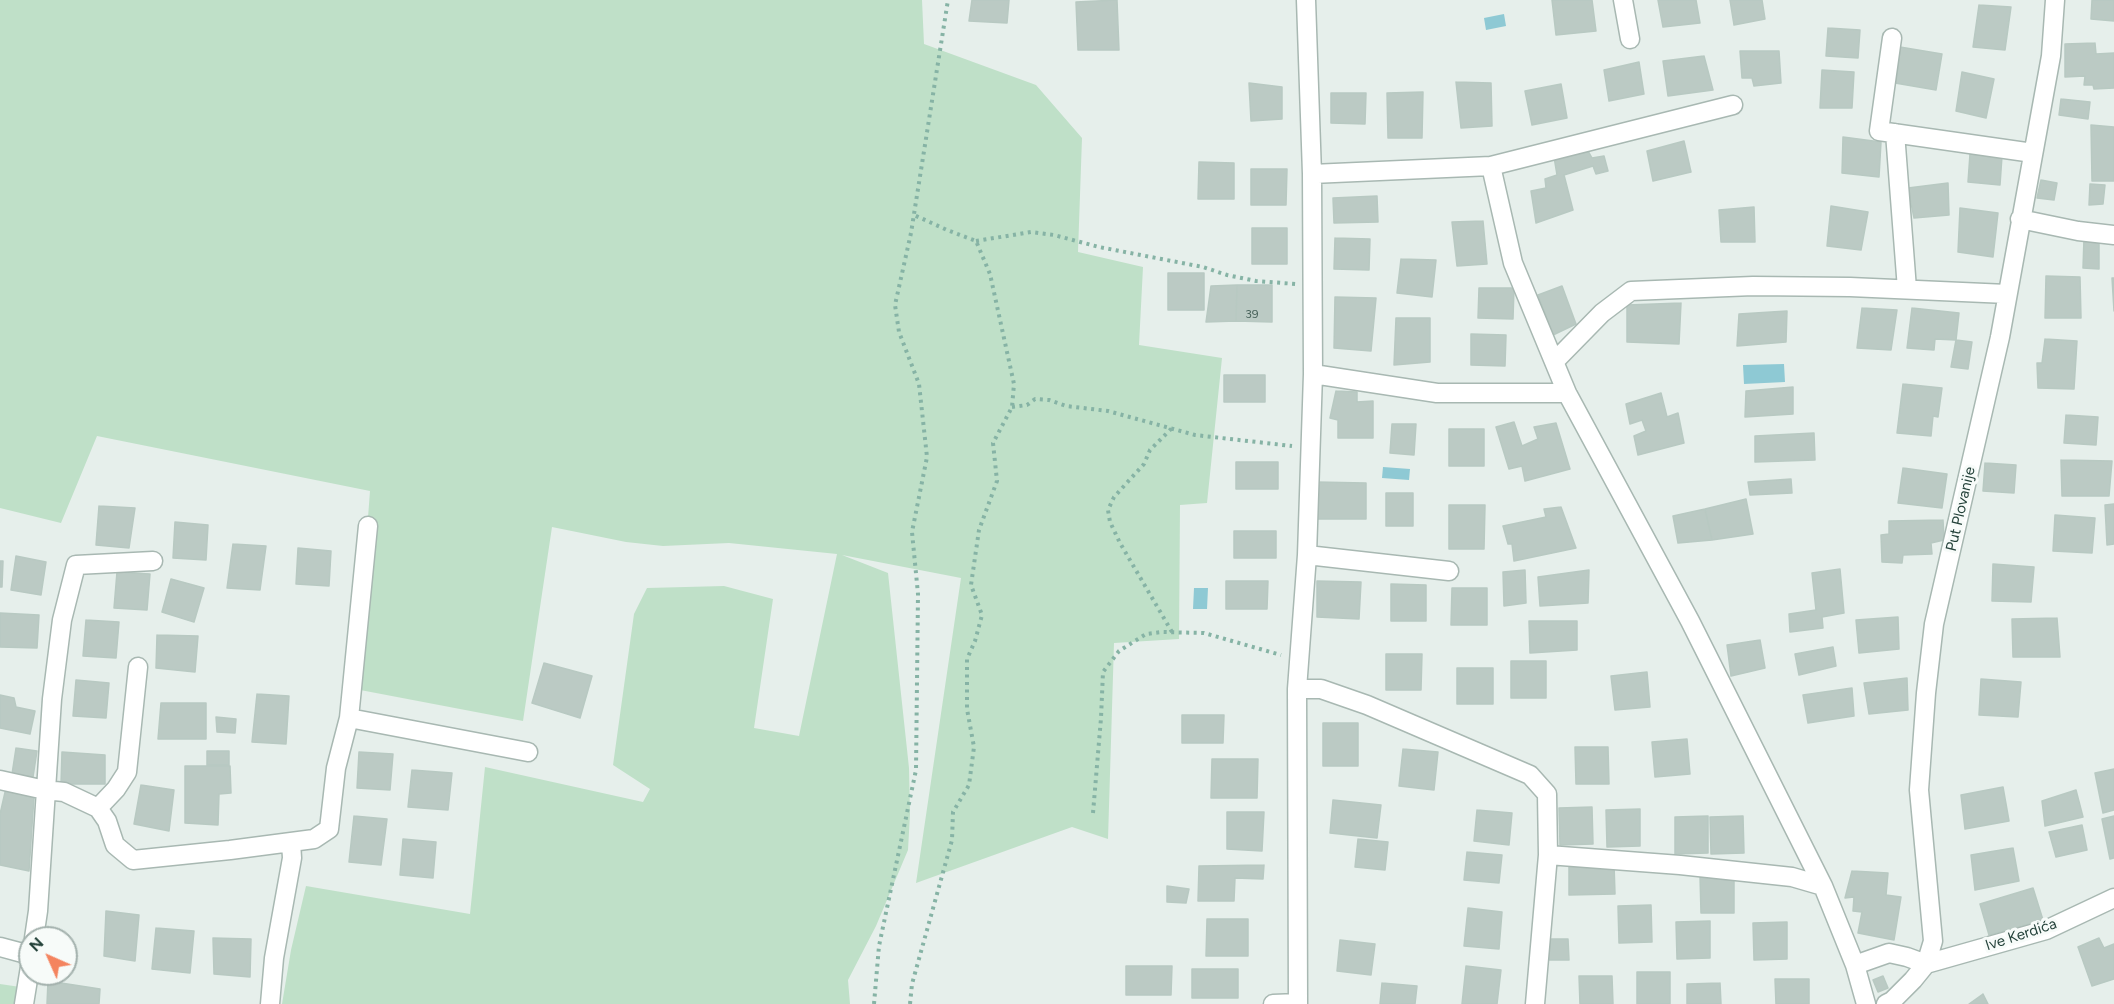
<!DOCTYPE html>
<meta charset="utf-8">
<style>
body{margin:0}
#map{position:relative;width:2114px;height:1004px;overflow:hidden;background:#e6efeb;font-family:Figtree,sans-serif}
canvas{display:block}
.north{position:absolute;left:18px;top:926px;width:60px;height:60px;box-sizing:border-box;background:#f7fbf9;border:2px solid #a3b1ad;border-radius:50%;rotate:315deg;font-size:16px;font-weight:700;line-height:24px;text-align:center;color:#24423a}
.north::after{content:'';display:block;margin:auto;width:21px;height:27px;background:#f4845f;clip-path:polygon(50% 0,100% 100%,50% 72%,0 100%)}
</style>
<div id="map">
<canvas width="2114" height="1004"></canvas>
<div class="north">N</div>
</div>
<script>
const ctx = document.querySelector('canvas').getContext('2d');
ctx.lineJoin = 'round';
function paint(path, color) { ctx.fillStyle = color; ctx.fill(path, 'evenodd'); }
const shape = rows => new Path2D(rows.map(r => 'M' + r).join(''));
function stroke(path, color, width, dash) { ctx.strokeStyle = color; ctx.lineWidth = width; ctx.lineCap = dash ? 'butt' : 'round'; ctx.setLineDash(dash || []); ctx.stroke(path); }
function drawText(font, color, halo, rows, align = 'center') {
  ctx.font = font + ' Figtree,sans-serif'; ctx.lineWidth = 6; ctx.setLineDash([]); ctx.textBaseline = 'middle'; ctx.strokeStyle = halo; ctx.fillStyle = color; for (const [text, x, y, turn = 0] of rows) {
    ctx.save(); ctx.translate(x, y); ctx.rotate((+turn || 0) * Math.PI / 180); ctx.textAlign = isNaN(turn) ? turn : align; if (halo) ctx.strokeText(text, 0, 0); ctx.fillText(text, 0, 0); ctx.restore();
  }
}
const green = shape([
 [0,0,922,0,924,44,1036,85,1082,138,1078,252,1143,267,1139,345,1222,358,1207,503,1180,505,1179,639,1114,643,1108,839,1072,827,916,883,961,578,842,555,888,573,909,768,910,814,908,850,876,926,848,980,850,1004,282,1004,291,950,306,886,470,914,485,767,643,802,650,789,613,765,634,614,647,588,724,586,773,599,754,728,799,736,837,554,729,543,663,546,626,542,552,527,523,721,355,689,370,491,97,436,61,523,0,508],
 [0,984,27,988,24,1004,0,1004]
]);
const water = shape([
 [1504,14,1506,26,1486,30,1484,18],
 [1784,364,1785,382,1744,384,1743,365],
 [1383,467,1410,469,1409,480,1382,478],
 [1194,588,1208,588,1207,609,1193,609]
]);
const building = shape([
 [972,0,1009,0,1007,23,969,21,972,0],
 [1117,0,1119,50,1078,50,1076,2,1117,0],
 [1552,0,1592,0,1596,31,1556,35,1552,0],
 [1658,0,1696,0,1700,23,1663,27,1658,0],
 [1730,0,1762,0,1765,19,1734,25,1730,0],
 [2092,0,2114,0,2114,21,2091,19,2092,0],
 [1979,5,2011,7,2005,50,1973,47,1979,5],
 [1828,28,1860,30,1858,58,1826,56,1828,28],
 [2095,43,2096,54,2114,53,2114,88,2094,89,2093,85,2084,85,2085,76,2065,77,2065,44,2095,43],
 [1900,47,1942,54,1936,90,1895,83,1900,47],
 [1740,51,1779,51,1781,83,1754,86,1752,78,1742,78,1740,51],
 [1704,56,1713,90,1668,96,1663,61,1704,56],
 [1639,62,1644,94,1609,101,1604,70,1639,62],
 [1822,70,1854,72,1852,108,1820,108,1822,70],
 [1962,72,1994,79,1986,118,1956,111,1962,72],
 [1456,82,1491,83,1492,126,1461,128,1456,82],
 [1249,83,1282,87,1282,119,1251,121,1249,83],
 [1561,84,1567,118,1532,125,1525,91,1561,84],
 [1423,92,1422,138,1388,138,1387,93,1423,92],
 [1331,93,1366,93,1365,124,1331,123,1331,93],
 [2061,99,2090,102,2088,119,2059,115,2061,99],
 [2091,125,2114,127,2114,181,2092,181,2091,125],
 [1843,137,1881,142,1879,177,1842,173,1843,137],
 [1684,141,1691,172,1653,181,1647,151,1684,141],
 [1587,149,1592,158,1604,156,1608,171,1596,174,1593,166,1564,175,1573,210,1536,223,1531,191,1546,188,1545,179,1557,175,1554,157,1587,149],
 [1970,154,2002,156,2000,185,1968,182,1970,154],
 [1199,162,1234,163,1234,199,1198,199,1199,162],
 [1251,169,1287,169,1286,205,1251,205,1251,169],
 [2041,180,2057,183,2054,200,2037,198,2041,180],
 [1948,183,1949,215,1914,218,1908,188,1948,183],
 [2090,184,2105,185,2103,204,2089,205,2090,184],
 [1377,196,1378,222,1334,223,1333,198,1377,196],
 [1831,206,1868,212,1861,250,1827,246,1831,206],
 [1754,207,1755,242,1721,242,1719,210,1754,207],
 [1960,208,1998,213,1993,257,1958,252,1960,208],
 [1483,221,1487,264,1457,266,1452,222,1483,221],
 [1252,228,1287,228,1287,264,1252,264,1252,228],
 [1335,238,1370,239,1369,270,1334,269,1335,238],
 [2084,238,2099,240,2099,269,2083,268,2084,238],
 [1401,259,1436,260,1432,297,1397,293,1401,259],
 [1168,273,1204,273,1204,310,1168,310,1168,273],
 [2046,276,2080,277,2081,318,2045,318,2046,276],
 [2112,278,2114,278,2114,311,2112,278],
 [1237,285,1272,285,1272,322,1236,321,1237,285],
 [1237,285,1236,321,1206,322,1211,286,1237,285],
 [1562,286,1576,324,1553,335,1538,295,1562,286],
 [1479,288,1514,288,1513,319,1478,318,1479,288],
 [1335,297,1376,298,1371,351,1334,348,1335,297],
 [1681,303,1679,344,1627,342,1627,305,1681,303],
 [1862,308,1897,310,1891,350,1857,348,1862,308],
 [1912,308,1959,313,1956,340,1935,339,1934,350,1907,348,1912,308],
 [1787,311,1786,342,1737,346,1739,314,1787,311],
 [1396,318,1430,318,1430,362,1394,365,1396,318],
 [1471,334,1506,335,1505,366,1471,365,1471,334],
 [2045,339,2077,341,2074,389,2038,388,2037,363,2042,363,2045,339],
 [1956,340,1972,342,1968,369,1951,367,1956,340],
 [1224,375,1265,375,1265,402,1224,402,1224,375],
 [1903,384,1942,388,1938,417,1933,416,1931,436,1897,433,1903,384],
 [1793,387,1793,414,1745,417,1746,391,1793,387],
 [1336,391,1357,392,1357,402,1373,401,1373,438,1338,438,1338,420,1330,418,1336,391],
 [1661,393,1667,417,1678,413,1684,443,1638,455,1634,436,1646,431,1642,420,1630,424,1626,404,1661,393],
 [2066,415,2098,417,2096,445,2064,443,2066,415],
 [1514,422,1522,446,1538,439,1534,427,1556,423,1570,469,1525,481,1522,466,1509,469,1496,427,1514,422],
 [1392,424,1416,424,1414,455,1390,453,1392,424],
 [1449,429,1484,429,1484,466,1449,466,1449,429],
 [1814,433,1815,460,1755,462,1755,436,1814,433],
 [2061,460,2112,461,2109,496,2062,496,2061,460],
 [1236,462,1278,462,1278,489,1236,489,1236,462],
 [1985,463,2016,465,2014,493,1983,491,1985,463],
 [1903,468,1947,474,1942,508,1898,503,1903,468],
 [1791,479,1792,493,1750,495,1748,482,1791,479],
 [1316,482,1366,483,1366,519,1316,519,1316,482],
 [1386,493,1413,493,1413,526,1386,526,1386,493],
 [1746,499,1753,534,1712,540,1705,509,1746,499],
 [2114,504,2114,544,2107,545,2105,505,2114,504],
 [1449,505,1485,505,1484,549,1449,549,1449,505],
 [99,506,135,508,129,548,96,545,99,506],
 [1561,507,1576,548,1514,561,1512,544,1508,544,1503,526,1546,517,1544,509,1561,507],
 [1705,509,1712,540,1678,543,1673,516,1705,509],
 [2055,515,2095,518,2092,553,2053,551,2055,515],
 [1943,520,1944,540,1931,543,1932,554,1903,555,1902,563,1882,562,1881,535,1889,534,1889,521,1943,520],
 [175,522,208,525,206,560,173,558,175,522],
 [1234,531,1276,531,1276,558,1234,558,1234,531],
 [233,544,266,546,260,590,227,588,233,544],
 [298,548,331,551,329,586,296,584,298,548],
 [16,556,46,562,41,595,11,590,16,556],
 [0,561,3,561,2,587,0,587,0,561],
 [1993,564,2034,567,2031,602,1992,601,1993,564],
 [1840,569,1844,613,1822,617,1823,628,1790,632,1789,614,1816,610,1812,573,1840,569],
 [1525,570,1526,603,1504,606,1503,572,1525,570],
 [1589,570,1588,603,1540,606,1538,577,1589,570],
 [117,572,150,574,147,610,114,608,117,572],
 [171,579,204,588,194,622,162,612,171,579],
 [1226,581,1268,581,1267,609,1226,609,1226,581],
 [1317,581,1361,582,1359,619,1317,617,1317,581],
 [1391,584,1426,585,1426,621,1391,621,1391,584],
 [1452,588,1487,588,1487,625,1451,625,1452,588],
 [0,613,39,615,37,648,0,647,0,613],
 [1898,617,1899,649,1859,653,1856,620,1898,617],
 [2057,618,2060,657,2013,657,2012,619,2057,618],
 [86,620,119,622,116,658,83,656,86,620],
 [1529,621,1577,621,1577,650,1530,653,1529,621],
 [157,635,198,636,195,672,156,668,157,635],
 [1760,640,1765,668,1731,676,1727,645,1760,640],
 [1833,647,1836,666,1799,675,1795,654,1833,647],
 [1386,654,1422,654,1421,690,1386,690,1386,654],
 [1511,661,1546,661,1546,698,1511,698,1511,661],
 [544,663,592,676,580,718,532,703,544,663],
 [1457,668,1493,668,1493,704,1457,704,1457,668],
 [1647,672,1650,707,1615,710,1611,676,1647,672],
 [1907,678,1908,710,1869,714,1864,683,1907,678],
 [1981,679,2021,682,2018,717,1979,715,1981,679],
 [76,680,109,683,106,718,73,716,76,680],
 [1852,688,1854,716,1808,723,1803,695,1852,688],
 [257,694,289,696,286,744,252,742,257,694],
 [0,695,14,698,16,707,35,711,30,734,0,728,0,695],
 [161,703,206,703,206,739,158,739,161,703],
 [1182,715,1224,715,1223,743,1182,743,1182,715],
 [216,717,236,719,235,733,217,732,216,717],
 [1323,723,1358,723,1358,766,1323,766,1323,723],
 [1687,739,1690,774,1655,777,1652,742,1687,739],
 [1575,747,1608,747,1609,784,1576,784,1575,747],
 [16,748,37,751,33,777,12,774,16,748],
 [1403,749,1438,752,1434,790,1399,786,1403,749],
 [207,751,229,751,229,765,207,765,207,751],
 [62,752,105,755,105,784,61,784,62,752],
 [359,752,393,754,390,790,357,788,359,752],
 [1212,759,1258,759,1257,798,1211,798,1212,759],
 [185,766,230,766,231,793,219,794,218,825,185,823,185,766],
 [2114,769,2114,810,2103,813,2095,773,2114,769],
 [412,770,452,773,448,810,408,807,412,770],
 [141,785,174,790,169,831,134,824,141,785],
 [2003,787,2009,821,1965,829,1961,795,2003,787],
 [6,788,34,797,29,871,0,865,0,814,6,788],
 [2076,790,2083,817,2045,826,2042,801,2076,790],
 [1333,800,1381,805,1377,838,1330,833,1333,800],
 [1592,807,1593,844,1560,845,1559,808,1592,807],
 [1640,809,1640,846,1607,847,1606,810,1640,809],
 [1477,810,1512,813,1509,845,1474,841,1477,810],
 [1227,812,1264,812,1262,851,1227,849,1227,812],
 [354,816,387,819,381,865,349,862,354,816],
 [1708,816,1708,853,1675,854,1675,817,1708,816],
 [1743,816,1744,853,1711,854,1710,817,1743,816],
 [2114,816,2114,858,2110,859,2102,819,2114,816],
 [2082,825,2087,850,2056,857,2049,832,2082,825],
 [403,839,436,842,433,878,400,875,403,839],
 [1358,839,1388,842,1385,870,1355,867,1358,839],
 [2013,848,2019,881,1975,890,1971,855,2013,848],
 [1467,852,1502,855,1499,883,1464,880,1467,852],
 [1614,864,1615,894,1569,895,1569,865,1614,864],
 [1264,865,1263,879,1235,878,1234,901,1198,901,1199,866,1264,865],
 [1852,871,1888,873,1886,895,1901,897,1894,940,1858,933,1862,912,1853,911,1854,897,1845,898,1852,871],
 [1700,876,1734,876,1734,913,1701,913,1700,876],
 [1167,886,1189,889,1186,903,1167,902,1167,886],
 [2033,888,2043,920,1989,935,1980,904,2033,888],
 [1651,905,1652,942,1619,943,1618,906,1651,905],
 [1468,908,1502,912,1499,949,1464,946,1468,908],
 [106,911,139,915,135,961,104,956,106,911],
 [1207,919,1248,919,1248,956,1206,956,1207,919],
 [1710,921,1710,958,1677,959,1676,922,1710,921],
 [1787,922,1787,959,1754,960,1753,923,1787,922],
 [156,928,194,931,190,973,152,969,156,928],
 [213,938,251,939,250,977,214,974,213,938],
 [2099,938,2104,948,2114,944,2114,979,2092,986,2078,947,2099,938],
 [1547,939,1568,939,1569,960,1548,960,1547,939],
 [1340,940,1375,944,1371,975,1337,971,1340,940],
 [1126,966,1172,966,1171,995,1126,995,1126,966],
 [1466,966,1501,970,1497,1004,1462,1004,1466,966],
 [1192,969,1238,969,1238,998,1192,998,1192,969],
 [1637,972,1670,972,1670,1004,1637,1004,1637,972],
 [1579,976,1612,976,1613,1004,1580,1004,1579,976],
 [1883,976,1888,988,1878,992,1873,980,1883,976],
 [1775,979,1809,979,1809,1004,1776,1004,1775,979],
 [48,981,100,989,99,1004,47,1004,48,981],
 [1382,983,1417,986,1415,1004,1380,1004,1382,983],
 [1720,983,1721,1004,1687,1004,1687,984,1720,983],
 [1983,994,1988,1004,1969,1004,1983,994]
]);
const path = shape([
 [976,241,1031,232,1054,235,1099,247,1203,267,1227,275,1256,281,1296,284],
 [1012,407,1027,405,1035,399,1049,400,1066,406,1108,411,1195,435,1292,446],
 [1172,632,1120,543,1110,522,1108,510,1114,497,1144,464,1150,450,1172,428],
 [1093,813,1101,718,1103,672,1119,651,1146,634,1162,632,1204,633,1281,655],
 [874,1004,879,946,916,770,918,594,912,532,927,457,919,384,899,332,895,305,911,233,948,0],
 [910,1004,912,984,952,840,953,812,969,785,974,747,967,709,967,659,975,641,982,615,971,585,979,530,997,481,993,443,1012,407,1014,384,990,274,976,241,947,230,914,215]
]);
const minor = shape([
 [1623,0,1630,39],
 [1892,38,1879,131,2033,153],
 [1895,133,1907,289],
 [1491,166,1513,263,1567,393,1690,621,1823,886,1855,965,1866,1004],
 [1312,174,1491,166,1733,105],
 [2020,219,2078,231,2114,235],
 [1554,362,1602,313,1631,291,1753,286,1850,287,2007,294],
 [1313,374,1437,393,1567,393],
 [1307,555,1449,571],
 [1297,689,1321,689,1367,705,1530,775,1547,794,1548,855,1535,1004],
 [349,718,528,752],
 [0,780,45,790,64,792,98,808,107,821,115,845,133,860,230,850,314,839,329,829,336,768,349,718,368,526],
 [98,808,116,789,127,772,138,667],
 [1548,855,1680,865,1792,877,1823,886],
 [34,938,38,911,52,699,62,620,76,565,153,561],
 [0,947,30,955],
 [1855,965,1889,953,1907,957,1926,964,2046,930,2114,898],
 [24,1004,30,967],
 [270,1004,274,958,292,858,291,842],
 [1273,1004,1298,1003],
 [1298,1004,1297,689,1307,555,1313,374,1312,174,1306,0],
 [1886,1004,1892,1001,1913,980,1926,964,1933,941,1919,790,1926,693,1934,624,2000,337,2051,56,2055,0]
]);
const numberNames = [
 ["39",1252,314]
];
const streetNames = [
 ["Put Plovanije",1961,509,-77],
 ["Ive Kerdića",2021,935,-18]
];
paint(green, '#bfe0c8');
paint(water, '#8ec9d4');
paint(building, '#bbcac4');
stroke(building, '#b8c9c2', 1.5);
stroke(minor, '#a8b8b2', 21);
stroke(path, '#86b3a5', 4, [3, 4.5]);
stroke(minor, '#fff', 18);
drawText('12px', '#4a645c', null, numberNames);
drawText('15px', '#24423a', '#f7fbf9', streetNames);
</script>
